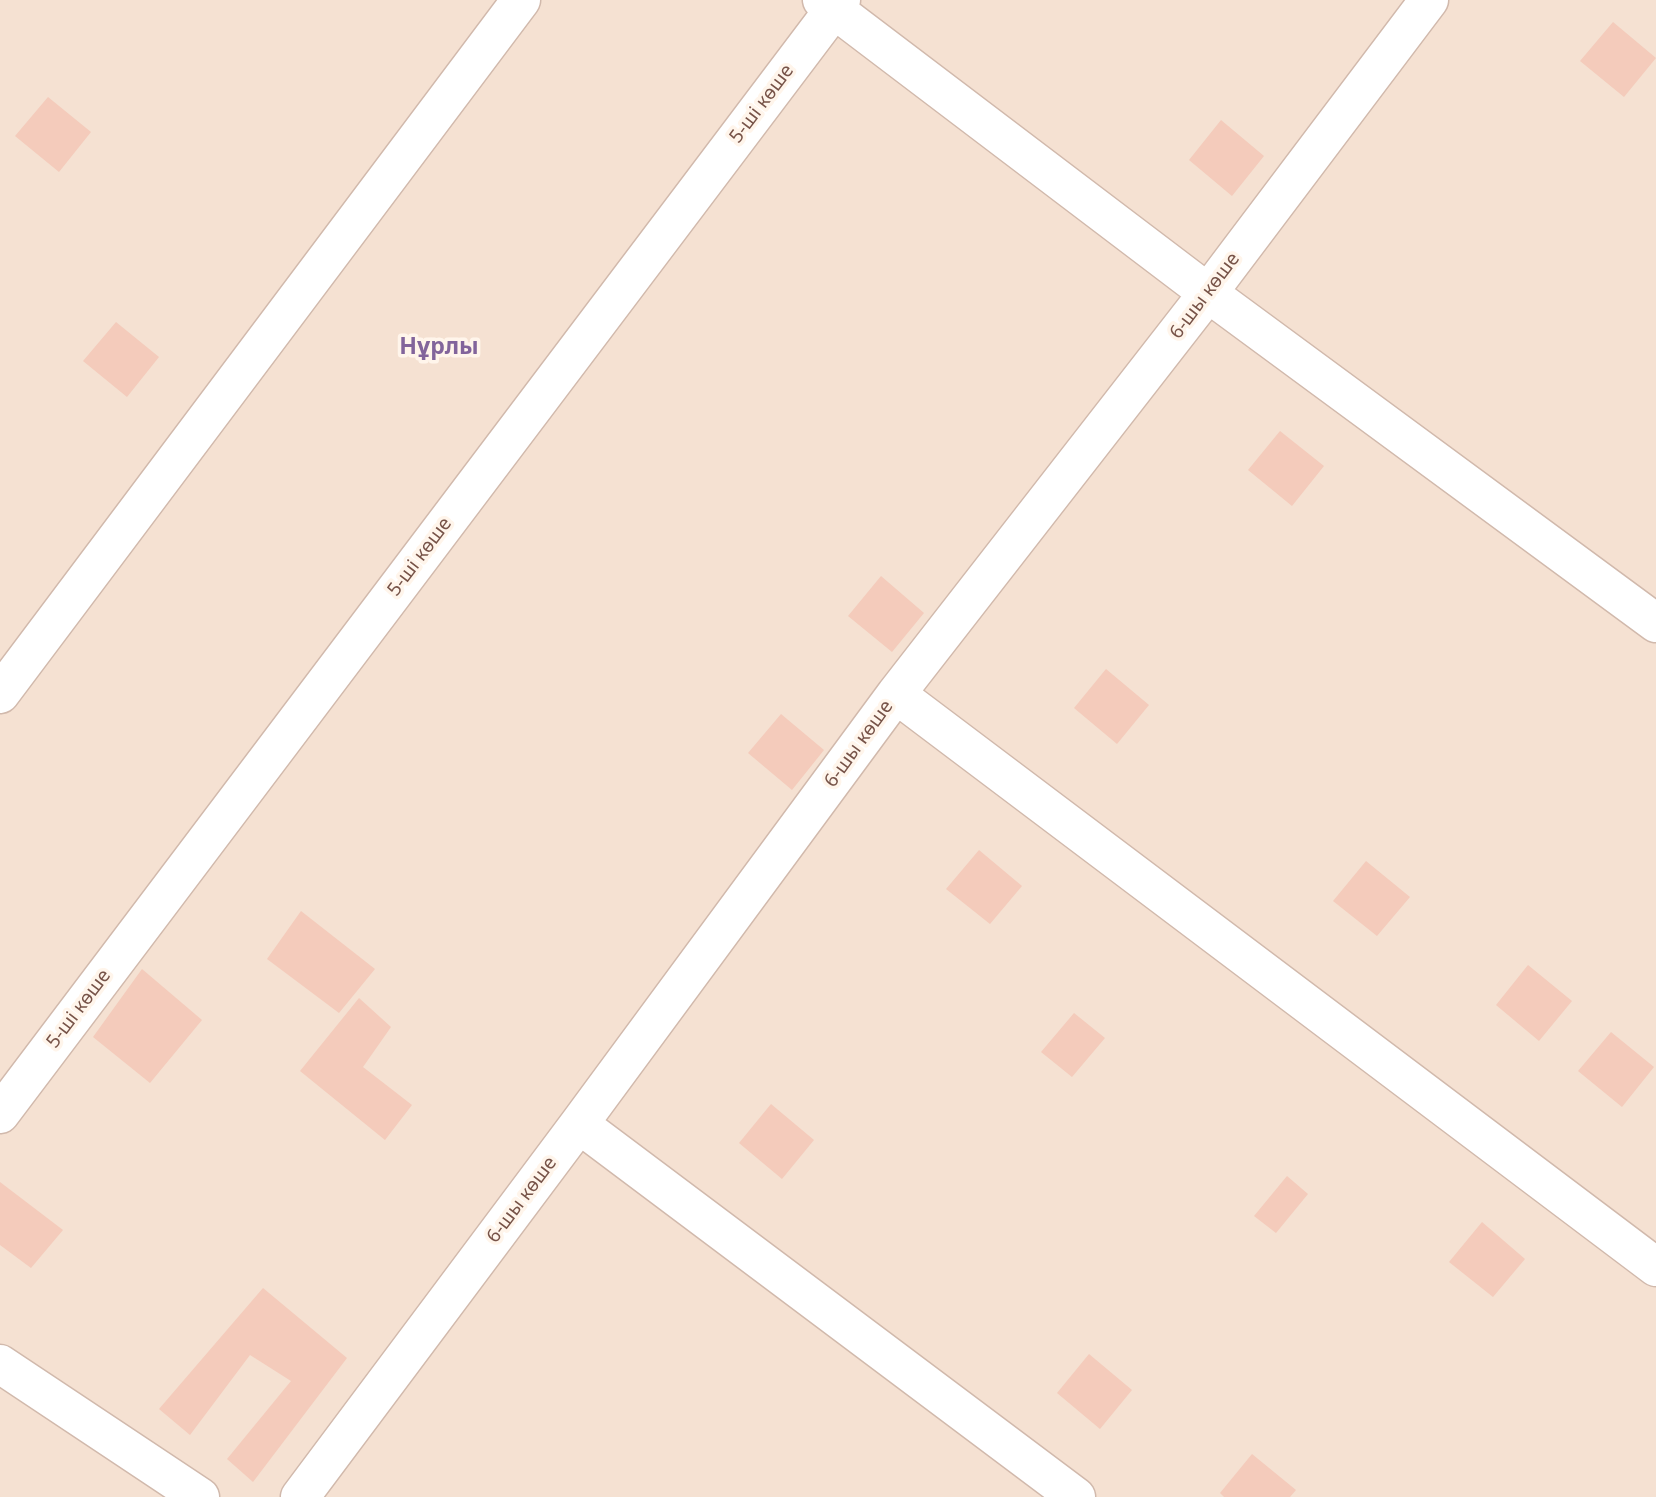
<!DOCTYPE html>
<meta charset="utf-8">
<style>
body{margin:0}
canvas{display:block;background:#fdf1e4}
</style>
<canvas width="1656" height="1497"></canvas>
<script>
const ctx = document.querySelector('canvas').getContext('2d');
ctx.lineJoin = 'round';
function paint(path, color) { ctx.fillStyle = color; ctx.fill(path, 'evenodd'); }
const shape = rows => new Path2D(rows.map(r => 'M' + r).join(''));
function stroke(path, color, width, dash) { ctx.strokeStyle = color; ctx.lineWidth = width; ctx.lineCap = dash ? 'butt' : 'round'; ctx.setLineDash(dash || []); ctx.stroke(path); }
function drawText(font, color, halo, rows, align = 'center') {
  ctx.font = font + ' "Noto Sans",sans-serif'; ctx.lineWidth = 7; ctx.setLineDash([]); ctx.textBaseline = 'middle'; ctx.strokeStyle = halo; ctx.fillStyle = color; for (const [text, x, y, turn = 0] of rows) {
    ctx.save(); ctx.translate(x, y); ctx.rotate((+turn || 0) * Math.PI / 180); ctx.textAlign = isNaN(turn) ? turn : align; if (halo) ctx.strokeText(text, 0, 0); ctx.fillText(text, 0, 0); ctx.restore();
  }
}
const residential = shape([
 [0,0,1656,0,1656,1497,0,1497]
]);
const building = shape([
 [1613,22,1656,58,1624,97,1580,61],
 [48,97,91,132,59,172,15,136],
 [1221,120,1264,156,1232,196,1189,160],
 [116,322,159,357,127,397,83,361],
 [1280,431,1324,466,1292,506,1248,470],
 [881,576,924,613,892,652,848,616],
 [1106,669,1149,705,1117,744,1074,708],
 [781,714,824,750,792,790,748,753],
 [979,850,1022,886,990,924,946,889],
 [1366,861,1410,897,1377,936,1333,901],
 [301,911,375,969,339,1013,267,959],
 [1528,965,1572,1001,1539,1041,1496,1005],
 [142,969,202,1020,150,1083,93,1037],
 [359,998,391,1027,363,1067,412,1105,385,1140,300,1071],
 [1074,1013,1105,1038,1072,1077,1041,1052],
 [1611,1032,1654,1067,1622,1107,1578,1071],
 [771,1104,814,1140,782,1179,739,1143],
 [1287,1176,1308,1194,1276,1233,1254,1216],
 [0,1182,63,1230,31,1268,0,1245],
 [1482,1222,1525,1259,1493,1297,1449,1262],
 [263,1288,347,1358,253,1482,227,1459,291,1381,250,1355,190,1435,159,1409],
 [1089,1354,1132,1390,1100,1429,1057,1393],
 [1252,1454,1296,1490,1290,1497,1224,1497,1220,1493]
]);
const minor = shape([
 [822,0,1208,293,1656,623],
 [0,694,521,0],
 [896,694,1656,1267],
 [0,1114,841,0],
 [579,1124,1076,1497],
 [0,1364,200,1497],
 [300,1497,579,1124,896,694,1208,293,1429,0]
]);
const streetNames = [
 ["5-ші көше",762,104,-53],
 ["6-шы көше",1205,296,-53],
 ["5-ші көше",420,557,-53],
 ["6-шы көше",859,744,-54],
 ["5-ші көше",79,1009,-53],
 ["6-шы көше",522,1200,-53]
];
const quarterNames = [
 ["Нұрлы",439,347]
];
paint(residential, '#f5e1d2');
paint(building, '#f4cbbb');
stroke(minor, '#d1b9ac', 41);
stroke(minor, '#fff', 38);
drawText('19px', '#775348', '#fff5eb', streetNames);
drawText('bold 23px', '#82649b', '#fff5eb', quarterNames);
</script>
